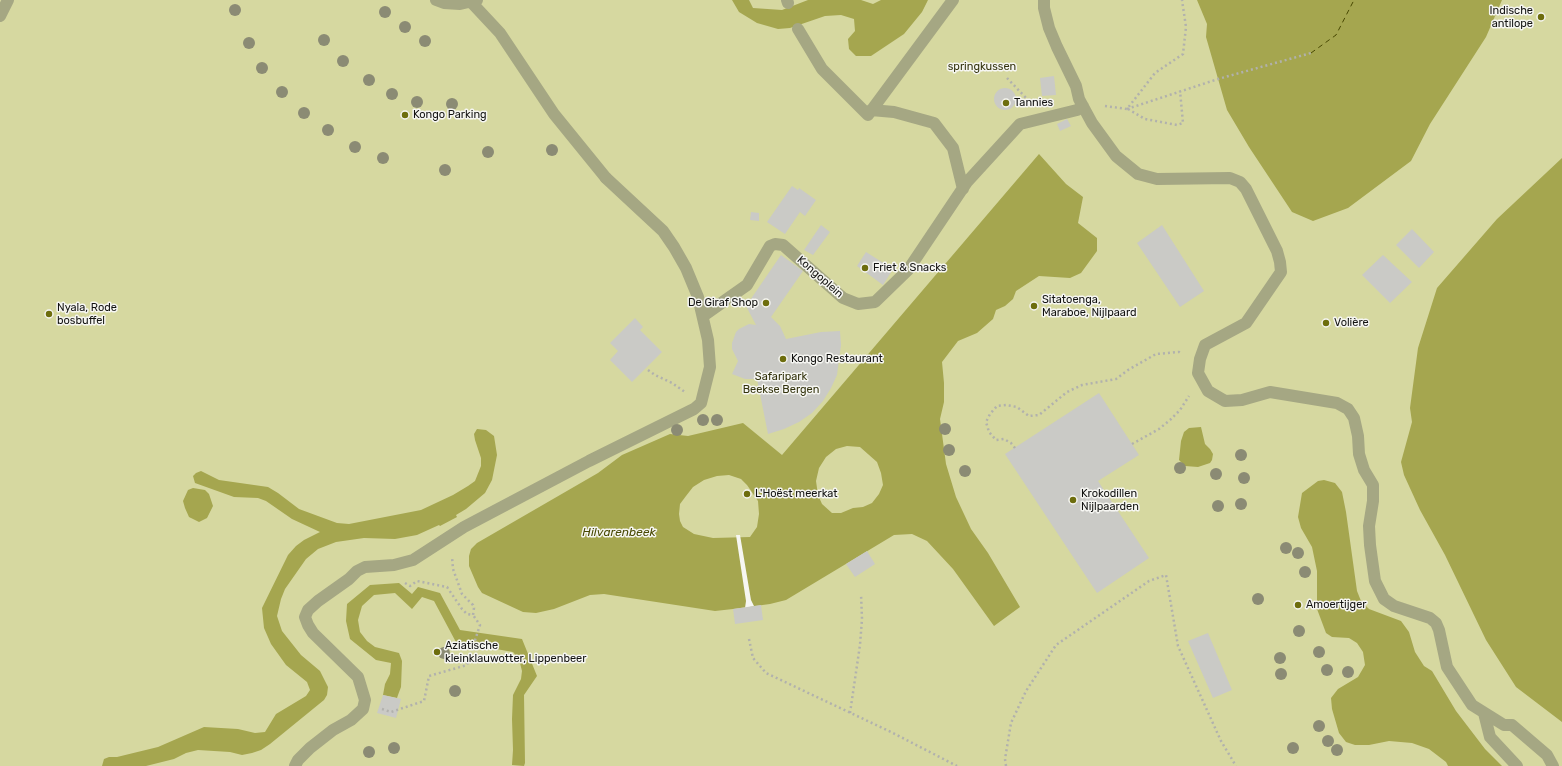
<!DOCTYPE html>
<meta charset="utf-8">
<style>
body{margin:0}
canvas{display:block;background:#f6f6f2}
</style>
<canvas width="1562" height="766"></canvas>
<script>
const ctx = document.querySelector('canvas').getContext('2d');
ctx.lineJoin = 'round';
function paint(path, color) { ctx.fillStyle = color; ctx.fill(path, 'evenodd'); }
const shape = rows => new Path2D(rows.map(r => 'M' + r).join(''));
function stroke(path, color, width, dash) { ctx.strokeStyle = color; ctx.lineWidth = width; ctx.lineCap = dash ? 'butt' : 'round'; ctx.setLineDash(dash || []); ctx.stroke(path); }
function drawText(font, color, halo, rows, align = 'center') {
  ctx.font = font + ' Rubik,sans-serif'; ctx.lineWidth = 3; ctx.setLineDash([]); ctx.textBaseline = 'middle'; ctx.strokeStyle = halo; ctx.fillStyle = color; for (const [text, x, y, turn = 0] of rows) {
    ctx.save(); ctx.translate(x, y); ctx.rotate((+turn || 0) * Math.PI / 180); ctx.textAlign = isNaN(turn) ? turn : align; if (halo) ctx.strokeText(text, 0, 0); ctx.fillText(text, 0, 0); ctx.restore();
  }
}
const green = shape([
 [0,0,1562,0,1562,766,0,766]
]);
const water = shape([
 [732,0,749,0,753,8,782,10,808,0,861,0,873,4,881,0,928,0,922,12,904,34,871,56,856,56,849,49,848,39,855,31,854,19,841,15,825,16,790,28,778,29,757,23,739,12],
 [1197,0,1502,0,1486,37,1430,124,1411,161,1348,208,1313,221,1292,212,1249,147,1227,110,1206,37,1207,24],
 [1039,154,1066,184,1083,197,1078,223,1097,238,1097,251,1081,273,1070,278,1039,276,1016,291,1013,299,1005,306,996,310,993,319,977,333,958,341,942,362,944,383,944,402,940,419,946,464,956,497,971,529,988,553,1020,607,994,626,953,569,927,541,912,534,894,535,786,600,770,604,733,609,715,611,604,594,590,595,554,609,536,613,523,612,482,593,478,587,469,566,469,556,471,549,477,543,598,473,622,455,670,434,688,436,743,423,782,455],
 [847,446,860,447,877,462,881,473,883,485,879,494,872,503,863,507,853,508,841,513,832,513,822,504,818,495,816,481,819,468,826,457,836,449],
 [729,475,741,479,747,485,758,501,759,514,757,527,750,537,713,538,694,534,683,527,680,521,679,514,680,504,686,496,693,487,704,480,717,476],
 [1562,158,1562,722,1516,687,1486,640,1445,555,1420,510,1404,475,1401,462,1412,422,1410,408,1418,348,1437,288,1497,219],
 [1201,427,1205,444,1210,449,1213,454,1212,460,1210,463,1198,467,1185,466,1179,460,1181,441,1184,432,1189,428],
 [477,429,486,430,494,436,497,455,492,480,485,493,466,509,456,515,457,517,440,526,439,525,417,535,395,539,364,538,336,542,318,549,306,559,285,589,281,599,277,616,282,631,301,655,320,671,328,687,327,695,324,700,270,744,261,750,252,753,242,755,230,752,198,750,186,753,174,759,146,766,102,766,104,759,109,757,117,757,158,747,204,727,238,729,255,733,265,732,276,714,306,696,310,690,307,682,286,665,271,644,264,628,262,608,288,555,296,546,304,540,320,532,292,519,266,501,258,498,234,497,195,483,193,476,196,473,201,471,219,480,268,487,278,493,299,509,337,523,349,524,421,510,453,495,468,486,475,481,481,466,481,458,475,440,474,434],
 [1324,480,1335,483,1342,492,1346,512,1357,591,1361,601,1369,609,1401,621,1409,632,1415,652,1424,666,1432,671,1456,711,1485,749,1502,766,1448,766,1446,762,1429,749,1412,743,1389,741,1369,745,1355,745,1346,742,1339,733,1332,709,1331,698,1338,689,1358,677,1365,665,1363,652,1357,643,1349,638,1332,637,1326,633,1317,609,1317,571,1312,547,1301,528,1298,517,1302,493,1318,481],
 [193,488,205,490,209,494,213,506,207,518,199,522,189,517,185,508,183,501,188,490],
 [399,583,412,594,418,587,440,593,460,630,522,639,537,676,524,695,525,763,524,766,512,765,513,750,512,719,513,695,521,679,522,671,519,659,513,652,479,646,464,648,457,644,434,601,422,597,412,609,395,593,374,595,362,606,358,620,360,632,367,641,375,647,399,653,402,661,401,687,398,695,397,698,383,695,385,684,390,674,391,663,376,660,350,639,346,621,347,604,370,585]
]);
const pier = shape([
 [736,535,740,535,751,600,754,606,745,608,746,601]
]);
const ferry = shape([
 [1311,53,1336,35,1354,0]
]);
const building = shape([
 [1054,76,1056,95,1042,96,1040,78],
 '994 99a11 11 0 1 1 22 0a11 11 0 1 1-22 0Z',
 [1067,119,1071,126,1060,131,1057,124],
 [792,186,798,190,799,188,816,200,805,216,800,212,785,234,767,222],
 [751,212,759,213,759,221,750,220],
 [821,225,830,232,813,255,804,250],
 [1162,225,1204,291,1180,307,1137,243],
 [1412,229,1434,252,1419,268,1396,245],
 [866,252,893,269,883,285,857,266],
 [781,255,803,271,771,317,780,326,786,339,821,332,840,331,841,345,837,375,831,388,823,401,812,413,799,422,784,429,768,434,757,379,745,379,732,374,738,361,732,349,732,343,736,332,739,329,749,324,756,325,746,306],
 [1383,255,1412,282,1390,303,1362,275],
 [635,318,643,327,640,330,662,352,632,382,610,360,618,351,610,343],
 [1099,393,1139,455,1098,481,1149,558,1097,593,1005,454],
 [867,551,875,564,855,577,846,564],
 [761,605,763,620,735,624,733,609],
 [1208,633,1232,690,1213,698,1188,641],
 [383,695,401,699,396,718,377,713]
]);
const path = shape([
 [1007,78,1029,101],
 [1105,106,1127,109,1155,73,1183,54,1186,27,1182,0],
 [1127,109,1218,79,1311,53],
 [1128,109,1145,119,1177,125,1183,123,1180,91],
 [648,370,655,375,672,383,685,392],
 [1132,444,1159,429,1170,420,1180,410,1189,396],
 [1015,448,1011,443,1004,439,996,440,989,432,986,422,990,414,997,406,1006,405,1017,407,1029,416,1039,415,1067,392,1082,385,1116,379,1128,370,1156,354,1179,352,1182,354],
 [405,583,410,586,417,581,447,587,462,609,467,614,473,615,474,608,473,605,462,594,453,569,452,557],
 [749,639,753,658,766,673,891,732,957,766],
 [382,709,391,712,424,701,429,676,467,665,480,625,473,615],
 [850,713,860,645,862,619,861,594],
 [1006,766,1005,759,1011,723,1026,691,1056,645,1149,581,1166,575,1178,646,1221,741,1236,766]
]);
const service = shape([
 [436,0,444,3,460,4,477,0],
 [471,2,500,33,554,114,606,178],
 [0,16,8,0]
]);
const pedestrian = shape([
 [787,0,788,3],
 [1044,0,1044,8,1049,28,1057,47,1076,86,1079,99,1092,123,1116,156,1138,174,1157,179,1230,178,1240,182,1246,189,1277,251,1280,262,1281,272,1246,323,1205,345,1200,359,1198,373,1208,391,1225,401,1242,400,1270,392,1337,403,1348,409,1354,418,1358,436,1359,454,1364,470,1373,485,1373,501,1369,526,1370,545,1375,581,1384,599,1394,606,1430,618,1436,623,1439,630,1447,667,1472,705,1504,725,1512,725,1547,755,1553,766],
 [798,29,822,69,868,115,953,0],
 [871,110,894,112,934,123,953,148,963,189],
 [703,316,747,285,770,246,775,244,783,245,843,298,858,304,875,302,908,270,967,182,1020,124,1077,110,1083,106],
 [1484,713,1490,737,1517,766],
 [295,766,298,760,310,748,333,730,351,720,363,709,365,700,358,677,313,633,308,625,305,617,308,610,318,601,349,579,357,571,365,567,394,565,413,560,464,527,589,461,694,409,701,403,710,367,708,340,698,297,686,268,674,247,663,231,606,178]
]);
const trees = [
 [235,10],
 [385,12],
 [405,27],
 [324,40],
 [425,41],
 [249,43],
 [343,61],
 [262,68],
 [369,80],
 [282,92],
 [392,94],
 [417,102],
 [452,104],
 [304,113],
 [328,130],
 [355,147],
 [552,150],
 [488,152],
 [383,158],
 [445,170],
 [703,420],
 [717,420],
 [945,429],
 [677,430],
 [949,450],
 [1241,455],
 [1180,468],
 [965,471],
 [1216,474],
 [1244,478],
 [1241,504],
 [1218,506],
 [1286,548],
 [1298,553],
 [1305,572],
 [1258,599],
 [1299,631],
 [1319,652],
 [444,653],
 [1280,658],
 [1327,670],
 [1348,672],
 [1281,674],
 [455,691],
 [1319,726],
 [1328,741],
 [394,748],
 [1293,748],
 [1337,750],
 [369,752]
];
const markers = [
 [1541,17,4,"#6d6d0d"],
 [1006,103,4,"#6d6d0d"],
 [405,115,4,"#6d6d0d"],
 [865,268,4,"#6d6d0d"],
 [766,303,4,"#6d6d0d"],
 [1034,306,4,"#6d6d0d"],
 [49,314,4,"#6d6d0d"],
 [1326,323,4,"#6d6d0d"],
 [783,359,4,"#6d6d0d"],
 [747,494,4,"#6d6d0d"],
 [1073,500,4,"#6d6d0d"],
 [1298,605,4,"#6d6d0d"],
 [437,652,4,"#6d6d0d"]
];
const poiNames = [
 ["Indische",1533,11,"right"],
 ["antilope",1533,24,"right"],
 ["Tannies",1014,103],
 ["Kongo Parking",413,115],
 ["Friet & Snacks",873,268],
 ["Sitatoenga,",1042,300],
 ["Maraboe, Nijlpaard",1042,313],
 ["De Giraf Shop",758,303,"right"],
 ["Nyala, Rode",57,308],
 ["bosbuffel",57,321],
 ["Volière",1334,323],
 ["Kongo Restaurant",791,359],
 ["L'Hoëst meerkat",755,494],
 ["Krokodillen",1081,494],
 ["Nijlpaarden",1081,507],
 ["Amoertijger",1306,605],
 ["Aziatische",445,646],
 ["kleinklauwotter, Lippenbeer",445,659]
];
const parkNames = [
 ["springkussen",982,67],
 ["Safaripark",781,377],
 ["Beekse Bergen",781,390]
];
const streetNames = [
 ["Kongoplein",820,277,41]
];
const waterNames = [
 ["Hilvarenbeek",619,533]
];
paint(green, '#d6d8a0');
paint(water, '#a5a64f');
paint(pier, '#f6f6f2');
stroke(ferry, '#494902', 1, [5, 4]);
paint(building, '#cacac6');
stroke(path, '#b1b1ad', 2.5, [2, 3]);
stroke(service, '#a5a783', 12);
stroke(pedestrian, '#a5a783', 12);
ctx.fillStyle = '#8b8b74';
for (const [x, y] of trees) { ctx.beginPath(); ctx.arc(x, y, 6, 0, 2 * Math.PI); ctx.fill(); }
for (const [x, y, r, color] of markers) { const dot = new Path2D(); dot.arc(x, y, r, 0, 2 * Math.PI); ctx.fillStyle = color; ctx.fill(dot); stroke(dot, '#f6f6f2', 1.5); }
drawText('11px', '#121210', '#f6f6f2', poiNames, 'left');
drawText('11px', '#33330d', '#f6f6f2', parkNames);
drawText('11px', '#121210', '#f6f6f2', streetNames);
drawText('italic 12px', '#494902', '#f6f6f2', waterNames);
</script>
